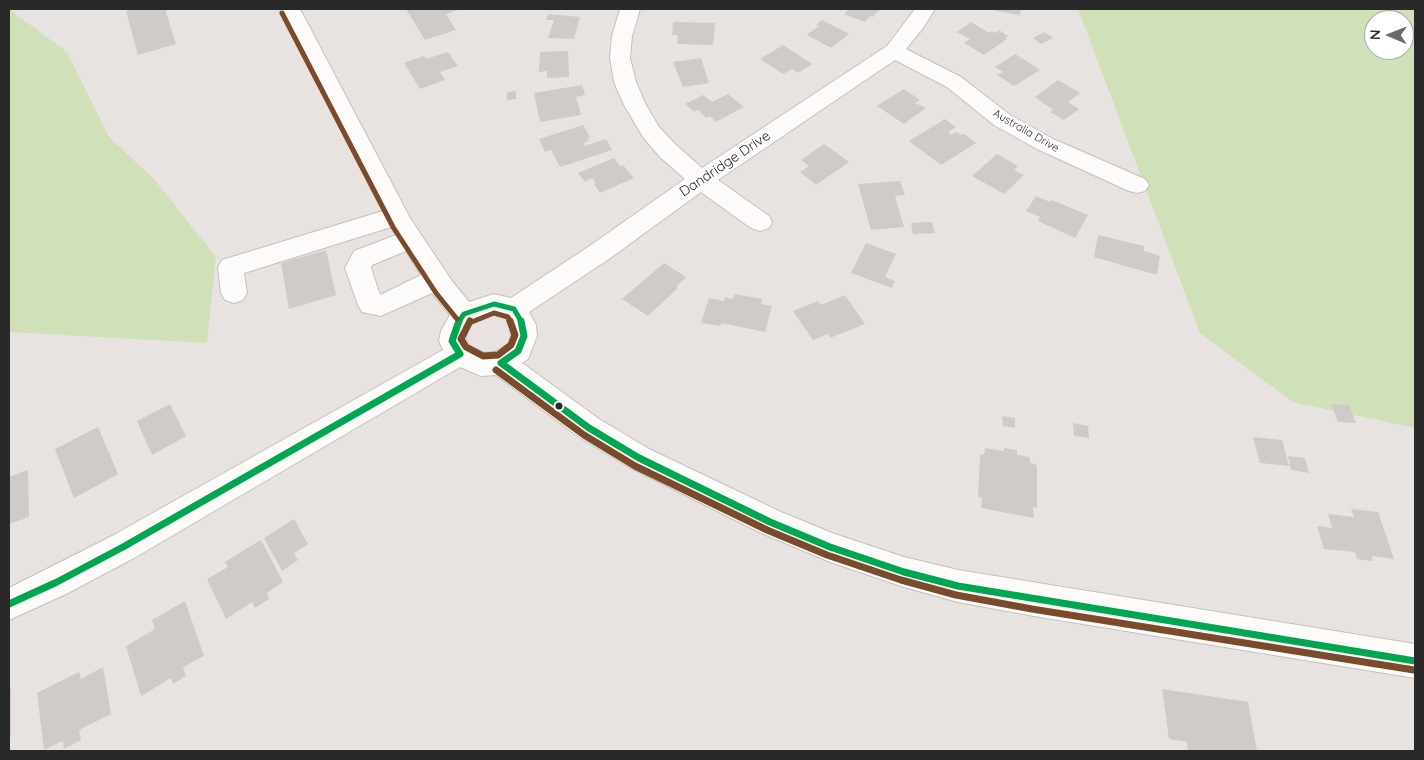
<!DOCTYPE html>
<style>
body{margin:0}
#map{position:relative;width:1424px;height:760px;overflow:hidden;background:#e8e3e0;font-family:Quicksand,sans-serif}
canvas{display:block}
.frame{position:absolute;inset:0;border:10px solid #292929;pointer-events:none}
.north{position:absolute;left:1364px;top:10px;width:50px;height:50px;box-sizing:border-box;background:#fff;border:1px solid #a9a9a9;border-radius:50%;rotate:271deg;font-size:14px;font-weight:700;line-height:20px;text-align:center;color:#292929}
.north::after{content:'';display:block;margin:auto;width:18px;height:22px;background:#6c6a69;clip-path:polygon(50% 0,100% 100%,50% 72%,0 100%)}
</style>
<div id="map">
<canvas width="1424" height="760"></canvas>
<div class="frame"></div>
<div class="north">N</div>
</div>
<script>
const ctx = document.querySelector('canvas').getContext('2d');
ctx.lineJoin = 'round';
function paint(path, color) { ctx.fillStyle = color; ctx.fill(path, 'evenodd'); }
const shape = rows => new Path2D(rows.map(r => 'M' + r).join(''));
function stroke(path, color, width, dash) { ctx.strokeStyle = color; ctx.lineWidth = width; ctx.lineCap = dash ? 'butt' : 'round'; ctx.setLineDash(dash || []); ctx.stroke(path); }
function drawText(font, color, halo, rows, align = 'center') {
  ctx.font = font + ' Quicksand,sans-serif'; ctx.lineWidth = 4.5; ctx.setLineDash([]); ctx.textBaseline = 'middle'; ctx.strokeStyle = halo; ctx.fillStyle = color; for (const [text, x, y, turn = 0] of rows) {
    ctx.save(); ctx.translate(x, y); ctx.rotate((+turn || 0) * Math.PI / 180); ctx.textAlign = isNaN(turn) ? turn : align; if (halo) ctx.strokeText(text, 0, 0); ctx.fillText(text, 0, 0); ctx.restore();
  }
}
const green = shape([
 [9,9,67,52,109,137,153,178,216,257,207,343,9,332],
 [1078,9,1415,9,1415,428,1293,402,1200,333],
 [1374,20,1404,20,1404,50,1374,50]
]);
const building = shape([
 [135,9,165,9,176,44,138,55,126,11],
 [406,9,460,9,446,14,456,30,425,40],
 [849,9,880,9,873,17,870,16,865,22,844,14],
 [996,9,1021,9,1020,15,996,11],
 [548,14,580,17,574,39,548,38,554,20,546,20],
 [822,20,849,34,831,48,807,35,819,26,816,25],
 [673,22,715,23,713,45,677,44,678,35,672,35],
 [971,22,989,33,991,31,995,33,999,30,1008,36,1005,38,1007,39,984,55,964,43,970,39,957,32],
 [1044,32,1053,38,1041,44,1033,38],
 [783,45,812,64,798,73,792,69,783,74,760,59],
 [568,51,569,77,547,78,547,71,539,72,540,52],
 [448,52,458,66,440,72,445,80,420,89,404,63,424,56,426,59],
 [1015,54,1040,70,1014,86,997,75,1003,72,995,67],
 [701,58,709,83,683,87,673,62],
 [1058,80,1080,93,1068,102,1079,109,1064,120,1050,112,1053,110,1035,97],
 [582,85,585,95,576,97,581,115,540,122,534,93],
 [904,89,920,100,915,103,926,108,904,124,877,106],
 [516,91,516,99,507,100,507,92],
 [728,94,744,107,716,122,710,116,706,118,698,110,694,112,685,104,703,95,712,102],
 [945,119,956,127,948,132,951,135,956,132,961,135,964,134,976,143,941,165,909,141],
 [583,125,590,137,587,138,589,141,584,143,585,146,606,139,612,150,560,167,551,150,545,152,539,139],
 [824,144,849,162,816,185,800,172,809,166,801,160],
 [997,154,1018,166,1014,170,1024,175,1004,194,972,176],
 [614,158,620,166,623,165,634,178,600,193,594,184,596,183,592,178,585,182,578,173],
 [900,181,905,195,895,196,904,227,871,230,858,184],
 [1036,196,1050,202,1052,200,1088,215,1075,238,1038,221,1040,217,1026,211],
 [932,222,935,233,913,234,911,223],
 [1098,235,1144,246,1144,251,1160,256,1157,275,1094,257],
 [866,243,896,254,885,277,895,281,892,288,851,273],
 [326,250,336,295,289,309,281,263],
 [664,263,686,277,676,287,678,288,648,316,622,299],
 [734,294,762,299,761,304,772,306,765,332,721,323,720,326,701,323,709,298,724,301,725,297,733,299],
 [845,295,865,324,830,338,828,334,813,340,793,311,818,301,821,305],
 [170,404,186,436,152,455,137,421],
 [1331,404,1349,405,1356,423,1338,422],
 [1002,416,1015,418,1015,428,1003,426],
 [1073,423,1088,426,1089,438,1074,436],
 [98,427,118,474,74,498,55,449],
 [1253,437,1282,440,1289,466,1260,463],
 [985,448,1004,451,1004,448,1017,450,1017,455,1030,457,1030,463,1037,465,1037,508,1033,507,1034,518,981,508,982,498,978,497,980,457,980,454,984,455],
 [1288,456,1305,458,1309,473,1291,470],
 [28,470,29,517,9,524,9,477],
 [1351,509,1378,512,1394,559,1372,556,1373,561,1357,559,1355,552,1324,549,1317,526,1332,528,1328,514,1354,517],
 [294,519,308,544,294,553,298,560,282,571,264,538],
 [261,540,283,582,267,593,269,599,255,608,252,602,226,619,207,579,228,567,225,562],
 [185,601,204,656,183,667,186,676,184,677,173,684,171,678,141,696,126,646,155,629,152,620],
 [103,667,111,714,79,730,81,740,64,749,63,741,44,750,37,693,79,672,81,679],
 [11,688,11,736,9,737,9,689],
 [1162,689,1248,702,1257,751,1188,751,1187,742,1169,739]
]);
const minor = shape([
 [280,9,300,9,410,218,452,281,469,302,494,294,511,298,591,245,685,179,660,157,643,137,624,105,614,82,610,58,612,36,620,9,640,9,632,36,630,58,636,82,646,105,659,127,676,145,702,168,887,46,915,9,935,9,923,28,906,49,961,77,1010,115,1053,139,1145,179,1149,185,1145,191,1137,193,1129,191,1037,149,994,125,947,87,895,60,718,180,769,216,772,222,769,228,760,231,751,228,701,192,609,259,529,312,536,325,537,336,528,359,522,363,599,419,649,449,781,512,832,533,904,557,958,570,1415,644,1415,678,1034,616,958,602,904,587,830,562,759,532,629,467,579,437,496,375,481,376,460,367,134,558,68,593,9,620,9,588,112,536,443,350,439,341,441,331,450,315,432,293,381,316,362,312,358,305,345,268,354,251,396,235,391,227,244,273,247,293,243,300,234,303,225,300,221,293,218,267,222,260,383,211,280,9],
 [406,251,421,275,380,295,371,268,372,265,406,251],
 [494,314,505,317,510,326,511,336,508,344,495,352,484,353,470,346,466,340,467,332,473,321,494,314]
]);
const bus1Far1 = shape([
 [458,323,464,314,494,304,514,309,522,323]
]);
const bus1 = shape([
 [521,321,524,336,518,351,501,363,589,428,639,458,770,522,830,547,904,572,958,586,1415,661],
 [9,604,57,582,123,547,460,354,452,341,459,321]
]);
const bus2Far1 = shape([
 [282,13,393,227,436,293,457,319],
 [469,323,494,313,508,317,511,323]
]);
const bus2 = shape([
 [470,321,461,339,466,347,483,356,498,355,511,345,515,335,510,321],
 [496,370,584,435,635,466,767,530,827,555,901,580,956,595,1032,609,1414,670]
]);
const markers = [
 [559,406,4.5,"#292929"]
];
const farStreetnames = [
 ["Australia Drive",1026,131,30]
];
const streetNames = [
 ["Dandridge Drive",725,164,-34]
];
paint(green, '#d0e1ba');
paint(building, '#cecbc9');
stroke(minor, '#c2c1c1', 2);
paint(minor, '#fcfbfa');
stroke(bus1Far1, '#00a651', 5);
stroke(bus1, '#00a651', 7);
stroke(bus2Far1, '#7a4b2a', 5);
stroke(bus2, '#7a4b2a', 7);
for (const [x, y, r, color] of markers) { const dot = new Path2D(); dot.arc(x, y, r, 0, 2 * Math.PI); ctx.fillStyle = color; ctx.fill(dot); stroke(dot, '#fff', 2); }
drawText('11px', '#292929', '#fff', farStreetnames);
drawText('14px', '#292929', '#fff', streetNames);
</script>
